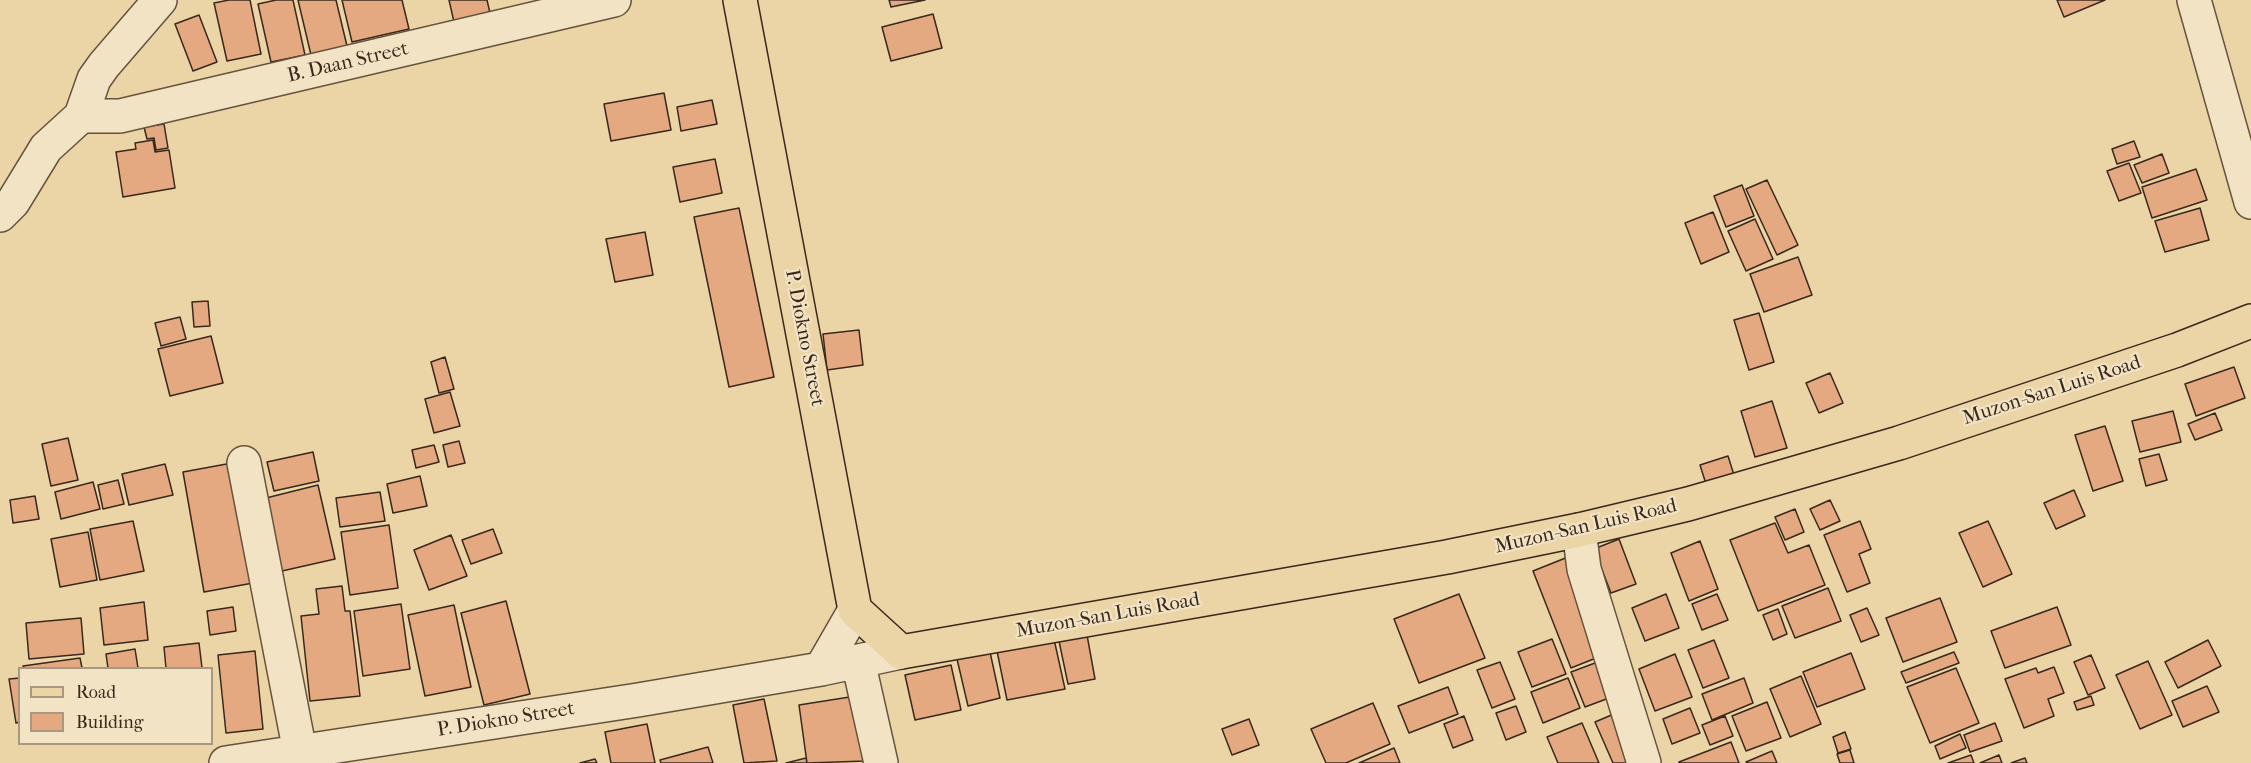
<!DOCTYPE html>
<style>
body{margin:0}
#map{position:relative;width:2251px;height:763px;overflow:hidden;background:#ebd4a6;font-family:"IM FELL French Canon",serif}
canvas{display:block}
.legend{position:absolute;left:18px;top:667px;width:195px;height:78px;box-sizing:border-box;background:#f2e3c5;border:2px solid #a89881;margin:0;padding:8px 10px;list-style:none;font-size:18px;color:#39281c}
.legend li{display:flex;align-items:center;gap:12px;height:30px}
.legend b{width:30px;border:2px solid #a89881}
</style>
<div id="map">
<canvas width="2251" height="763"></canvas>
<ul class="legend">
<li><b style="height:8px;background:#ebd4a6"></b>Road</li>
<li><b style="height:16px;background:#e5a981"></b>Building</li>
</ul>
</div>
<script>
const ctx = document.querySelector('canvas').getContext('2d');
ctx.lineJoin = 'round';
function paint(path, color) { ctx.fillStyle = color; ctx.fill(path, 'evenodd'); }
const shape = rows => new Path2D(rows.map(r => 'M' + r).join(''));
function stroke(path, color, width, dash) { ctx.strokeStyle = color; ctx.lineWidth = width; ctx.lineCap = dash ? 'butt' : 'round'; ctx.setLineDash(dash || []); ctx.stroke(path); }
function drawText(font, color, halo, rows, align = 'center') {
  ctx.font = font + ' "IM FELL French Canon",serif'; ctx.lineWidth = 4.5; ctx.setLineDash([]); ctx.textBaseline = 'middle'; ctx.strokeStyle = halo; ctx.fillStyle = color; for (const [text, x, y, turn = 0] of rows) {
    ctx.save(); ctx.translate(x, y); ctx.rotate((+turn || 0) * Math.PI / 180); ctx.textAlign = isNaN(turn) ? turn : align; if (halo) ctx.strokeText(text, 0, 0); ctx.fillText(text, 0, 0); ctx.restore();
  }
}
const building = shape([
 [229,0,250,0,261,54,227,61,214,3,229,0],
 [276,0,293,0,305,55,271,62,258,4,276,0],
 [298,0,336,0,347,46,311,55,298,0],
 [342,0,402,0,409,29,352,42,342,0],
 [449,0,487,0,490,13,454,22,449,0],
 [889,0,925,0,891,7,889,0],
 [2057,0,2105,0,2064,17,2057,0],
 [933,14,942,48,891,61,882,27,933,14],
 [199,15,217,62,193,71,175,24,199,15],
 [664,93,671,130,611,141,604,104,664,93],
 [712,100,717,124,681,131,677,107,712,100],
 [164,124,168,148,156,150,154,138,147,139,144,127,164,124],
 [153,140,155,152,169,150,175,188,123,197,116,152,136,149,135,143,153,140],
 [2134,141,2140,157,2117,164,2112,149,2134,141],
 [2162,154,2169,173,2142,183,2134,165,2162,154],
 [715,159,722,193,680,202,673,167,715,159],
 [2129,163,2141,193,2119,201,2107,171,2129,163],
 [2196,169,2207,200,2152,218,2142,187,2196,169],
 [1767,180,1798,245,1777,255,1746,189,1767,180],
 [1742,185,1754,216,1726,227,1714,196,1742,185],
 [739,208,774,377,729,387,694,217,739,208],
 [2200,208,2209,240,2165,252,2155,221,2200,208],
 [1713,212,1729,252,1701,264,1685,223,1713,212],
 [1755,219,1773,259,1746,271,1728,231,1755,219],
 [645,232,653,275,615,282,606,239,645,232],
 [1798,257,1812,295,1764,312,1750,274,1798,257],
 [208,301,210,326,194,327,192,302,208,301],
 [1759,313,1774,362,1749,370,1734,320,1759,313],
 [180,317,186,339,161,346,155,323,180,317],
 [859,330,863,365,827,370,823,334,859,330],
 [211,336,223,383,170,396,158,349,211,336],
 [445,357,454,389,439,393,431,362,445,357],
 [2234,367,2245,398,2196,416,2185,384,2234,367],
 [1830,373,1843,403,1819,413,1806,383,1830,373],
 [450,392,460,426,434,433,425,399,450,392],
 [1772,401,1787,448,1755,457,1741,411,1772,401],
 [2173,411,2181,442,2140,452,2132,421,2173,411],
 [2215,413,2222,430,2195,440,2188,424,2215,413],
 [2105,426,2123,481,2093,491,2075,435,2105,426],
 [68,438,78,480,51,486,42,444,68,438],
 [459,441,465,463,448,467,443,445,459,441],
 [434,445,439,462,416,468,412,450,434,445],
 [313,452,319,481,274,491,267,462,313,452],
 [2159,454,2167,480,2146,486,2139,459,2159,454],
 [1728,456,1734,475,1706,484,1700,465,1728,456],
 [232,463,253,583,204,592,183,472,232,463],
 [165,464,173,495,129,505,122,474,165,464],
 [420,476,427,506,393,513,387,484,420,476],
 [118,480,124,504,103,509,98,485,118,480],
 [93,482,100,509,61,519,55,492,93,482],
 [318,485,335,559,282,571,266,498,318,485],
 [2074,490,2085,516,2056,529,2044,503,2074,490],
 [380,492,385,521,340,527,336,498,380,492],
 [35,496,39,519,13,523,10,500,35,496],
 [1830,500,1840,521,1820,530,1810,509,1830,500],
 [1795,509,1804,532,1785,540,1775,517,1795,509],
 [133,521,144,571,100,580,90,529,133,521],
 [1860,521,1871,549,1859,554,1870,583,1847,592,1824,535,1860,521],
 [1988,521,2012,574,1983,587,1959,533,1988,521],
 [1775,523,1788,553,1809,545,1825,585,1758,611,1730,540,1775,523],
 [389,525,398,588,350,595,341,532,389,525],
 [493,529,502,553,471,564,462,540,493,529],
 [88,532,97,580,60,587,51,539,88,532],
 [451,535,467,576,429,590,414,550,451,535],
 [1619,539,1636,584,1611,593,1594,549,1619,539],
 [1700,541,1718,589,1689,601,1671,553,1700,541],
 [1568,557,1606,654,1571,668,1533,571,1568,557],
 [342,586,345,611,350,611,360,696,310,701,301,616,319,614,316,589,342,586],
 [1828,588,1841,621,1795,638,1782,606,1828,588],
 [1459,594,1485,658,1419,683,1394,619,1459,594],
 [1666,594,1679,628,1645,641,1632,608,1666,594],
 [1717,594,1728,620,1702,630,1692,604,1717,594],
 [1940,598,1957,642,1903,662,1886,618,1940,598],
 [506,601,530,694,484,705,461,613,506,601],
 [144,602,148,640,104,645,100,608,144,602],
 [401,604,410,669,363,676,354,611,401,604],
 [454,605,471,687,425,696,408,615,454,605],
 [233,607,236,631,210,635,207,611,233,607],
 [2057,607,2071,645,2005,668,1991,631,2057,607],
 [1867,608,1879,635,1861,642,1850,615,1867,608],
 [1778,609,1787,634,1773,640,1763,615,1778,609],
 [81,618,84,654,29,659,26,623,81,618],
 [1087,635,1095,679,1068,684,1059,641,1087,635],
 [1054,639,1065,689,1007,700,997,651,1054,639],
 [1552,639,1566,674,1532,687,1518,652,1552,639],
 [1714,640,1729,678,1703,688,1688,650,1714,640],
 [2208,640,2221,666,2178,688,2165,662,2208,640],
 [199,643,202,668,166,668,164,647,199,643],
 [135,649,138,668,108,668,106,654,135,649],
 [255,651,263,729,226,733,218,655,255,651],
 [990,652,1000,698,968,706,957,659,990,652],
 [1954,652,1959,663,1906,683,1901,672,1954,652],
 [1851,653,1865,689,1817,707,1803,672,1851,653],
 [1675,654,1692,697,1655,711,1639,669,1675,654],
 [2091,655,2105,688,2088,695,2074,662,2091,655],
 [80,658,82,668,24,668,23,666,80,658],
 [1603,660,1617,695,1585,707,1571,672,1603,660],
 [2148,661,2172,715,2140,729,2116,675,2148,661],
 [1500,662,1515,699,1492,708,1477,670,1500,662],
 [951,665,961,710,915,720,905,675,951,665],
 [2054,667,2064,693,2048,699,2054,716,2024,728,2005,679,2036,668,2038,673,2054,667],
 [1956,668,1979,723,1930,743,1907,687,1956,668],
 [1801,676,1821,724,1790,737,1770,689,1801,676],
 [20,678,20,722,16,723,9,679,20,678],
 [1568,678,1580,708,1543,723,1531,692,1568,678],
 [1744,678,1753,703,1712,720,1702,694,1744,678],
 [2207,686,2219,712,2183,727,2172,701,2207,686],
 [1448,687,1458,714,1409,733,1398,706,1448,687],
 [856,696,865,761,807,763,799,705,856,696],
 [2091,696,2094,705,2077,710,2074,702,2091,696],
 [764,699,777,761,744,763,733,705,764,699],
 [1767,702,1781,738,1746,751,1732,716,1767,702],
 [1373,703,1390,744,1346,763,1326,763,1311,729,1373,703],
 [1516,706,1526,732,1506,740,1496,713,1516,706],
 [1628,708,1651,763,1613,763,1595,722,1628,708],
 [1690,708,1700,733,1672,744,1663,719,1690,708],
 [1464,716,1473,740,1453,748,1444,724,1464,716],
 [1725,716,1733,736,1710,745,1702,725,1725,716],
 [1249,719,1259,745,1232,755,1222,729,1249,719],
 [1582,723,1599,763,1558,763,1547,737,1582,723],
 [1995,723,2002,741,1970,752,1964,735,1995,723],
 [647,724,655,763,611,763,605,732,647,724],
 [1845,732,1851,749,1838,753,1833,737,1845,732],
 [1960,734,1966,748,1940,759,1935,746,1960,734],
 [1731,742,1739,763,1679,763,1679,762,1731,742],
 [708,747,713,763,661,763,660,760,708,747],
 [1394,748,1400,763,1359,763,1394,748],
 [1850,750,1854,763,1840,763,1837,754,1850,750],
 [1772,751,1777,763,1747,763,1746,762,1772,751],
 [1971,755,1974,763,1948,763,1971,755],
 [1999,755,2002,763,1980,763,1999,755],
 [806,758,807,763,786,763,806,758],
 [2025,758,2027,763,2011,763,2025,758],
 [595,759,597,763,580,763,595,759]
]);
const minor = shape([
 [2194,0,2251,202],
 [81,116,120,116,614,0],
 [0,215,13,202,46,148,81,116,94,79,104,65,160,0],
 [244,463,300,752],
 [1579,530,1584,569,1644,763],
 [858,661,881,763],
 [821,669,855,610],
 [226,763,638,700,821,669,901,652]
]);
const major = shape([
 [740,0,855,610,901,652,1447,557,1579,530,1688,504,1899,443,2177,350,2251,321]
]);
const streetNames = [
 ["B. Daan Street",348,63,-13],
 ["P. Diokno Street",804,338,79],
 ["Muzon-San Luis Road",2052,391,-18],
 ["Muzon-San Luis Road",1586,527,-13],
 ["Muzon-San Luis Road",1108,616,-10],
 ["P. Diokno Street",506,720,-9]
];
paint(building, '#e5a981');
stroke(building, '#39281c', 1.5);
stroke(minor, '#66533e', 36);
stroke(major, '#39281c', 36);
stroke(minor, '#f2e3c5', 33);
stroke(major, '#ebd4a6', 33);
drawText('20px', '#39281c', '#f2e3c5', streetNames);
</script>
